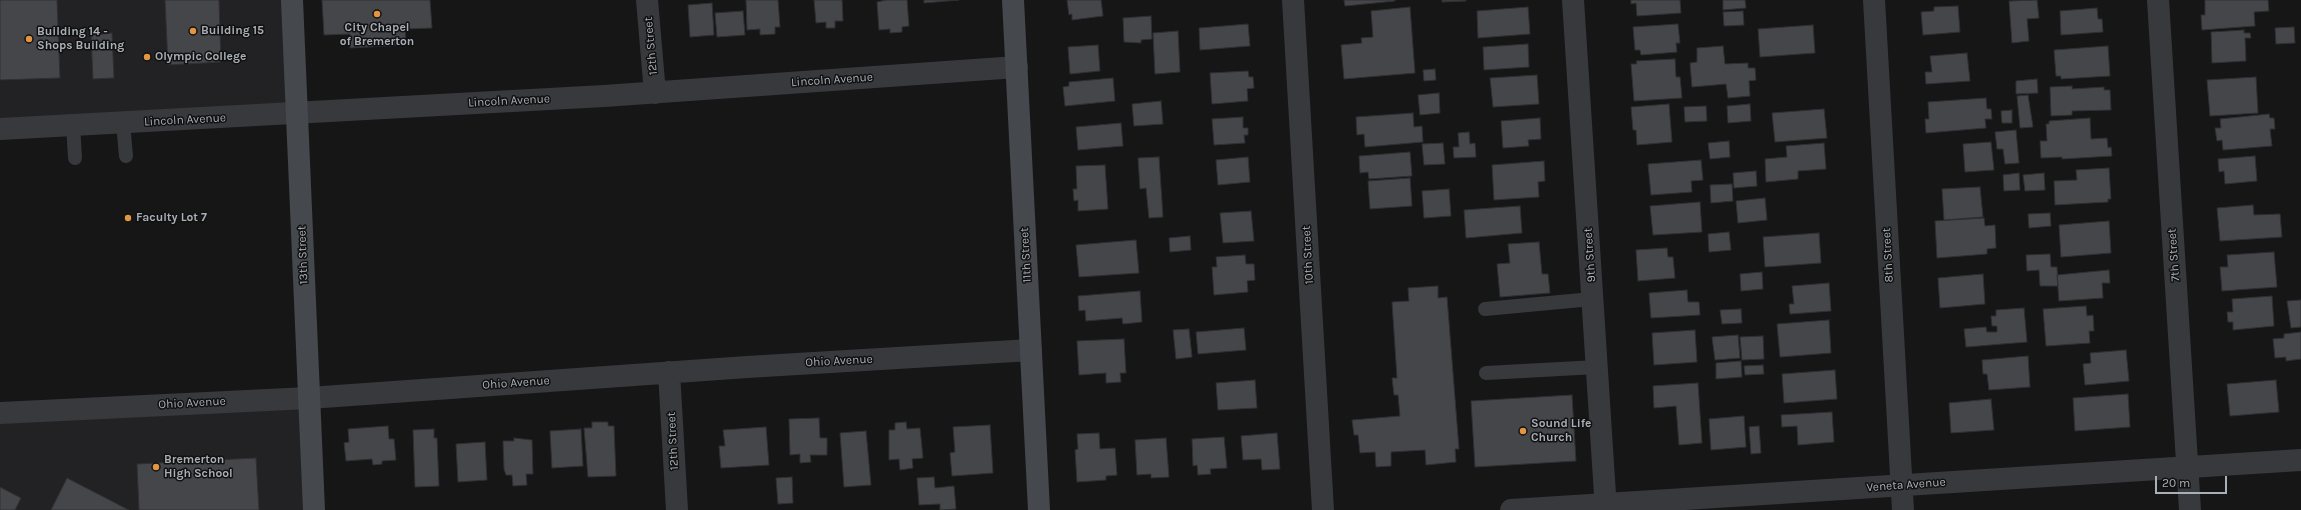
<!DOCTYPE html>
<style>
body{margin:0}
#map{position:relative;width:2301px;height:510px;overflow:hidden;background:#161617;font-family:Karla,sans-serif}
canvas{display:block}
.scale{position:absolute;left:2155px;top:476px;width:72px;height:18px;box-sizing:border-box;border:2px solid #a9afb6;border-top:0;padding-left:5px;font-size:12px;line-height:14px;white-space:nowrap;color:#a9afb6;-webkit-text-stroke:3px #111112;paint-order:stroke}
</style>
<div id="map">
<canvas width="2301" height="510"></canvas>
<div class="scale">20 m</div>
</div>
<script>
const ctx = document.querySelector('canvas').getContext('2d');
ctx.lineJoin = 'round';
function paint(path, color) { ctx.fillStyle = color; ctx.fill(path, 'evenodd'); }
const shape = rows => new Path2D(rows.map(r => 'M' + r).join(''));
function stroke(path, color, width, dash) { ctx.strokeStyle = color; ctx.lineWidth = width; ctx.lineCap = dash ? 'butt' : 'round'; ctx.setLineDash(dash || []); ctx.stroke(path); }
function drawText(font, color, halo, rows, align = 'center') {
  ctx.font = font + ' Karla,sans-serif'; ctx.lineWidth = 3; ctx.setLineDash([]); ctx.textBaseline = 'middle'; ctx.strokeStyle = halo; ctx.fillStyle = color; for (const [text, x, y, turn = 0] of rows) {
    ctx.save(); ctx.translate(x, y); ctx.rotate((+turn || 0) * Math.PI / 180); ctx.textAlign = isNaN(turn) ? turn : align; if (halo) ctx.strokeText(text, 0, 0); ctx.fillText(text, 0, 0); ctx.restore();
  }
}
const built = shape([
 [0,0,291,0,296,114,0,130],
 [309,398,314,510,0,510,0,413]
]);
const building = shape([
 [0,0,57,0,60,78,0,80,0,0],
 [165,0,219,0,221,62,168,65,165,0],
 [322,0,430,0,432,28,405,29,406,45,350,48,350,34,324,35,322,0],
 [746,0,778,0,780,27,775,27,775,34,760,35,760,29,747,30,746,0],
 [814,0,842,0,843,21,835,21,835,28,826,28,826,22,816,23,814,0],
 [886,0,907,0,909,26,902,27,902,32,890,33,890,29,879,30,877,2,886,0],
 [924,0,959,0,924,3,924,0],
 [1067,0,1101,0,1103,16,1072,20,1072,14,1069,15,1067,0],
 [1344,0,1395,0,1395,1,1345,6,1344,0],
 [1442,0,1466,0,1466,1,1442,2,1442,0],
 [1631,0,1680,0,1681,13,1637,16,1636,3,1631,4,1631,0],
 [1723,0,1745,0,1746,8,1723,10,1723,0],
 [2037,0,2039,18,2027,19,2029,41,2012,43,2009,1,2037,0],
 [2205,0,2268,0,2269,11,2254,12,2255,26,2202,30,2201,15,2205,15,2205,0],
 [712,3,714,35,690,37,688,5,712,3],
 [1958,6,1960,32,1923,35,1921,12,1934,11,1934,7,1958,6],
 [1410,7,1415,73,1344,79,1341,45,1362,43,1361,38,1373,37,1371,11,1410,7],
 [1528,7,1530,34,1478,38,1477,11,1528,7],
 [2097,8,2098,19,2102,19,2103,32,2061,35,2060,11,2097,8],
 [743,11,745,35,717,37,715,13,743,11],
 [1743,11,1744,25,1724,26,1723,12,1743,11],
 [1151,16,1152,39,1141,40,1141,43,1124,42,1123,18,1151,16],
 [1248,24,1250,46,1200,50,1199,28,1248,24],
 [1678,24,1680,43,1676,43,1677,52,1641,55,1640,50,1635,50,1633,27,1678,24],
 [1813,25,1815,53,1760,57,1758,29,1813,25],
 [2294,27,2295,43,2276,44,2275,28,2294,27],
 [2244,30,2244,33,2250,33,2251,38,2245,38,2246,61,2212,63,2211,32,2244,30],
 [1178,31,1180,72,1155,74,1153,33,1178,31],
 [112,33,114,78,93,79,91,35,112,33],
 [1528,44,1529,67,1484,70,1483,47,1528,44],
 [1098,45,1100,71,1070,74,1068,47,1098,45],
 [1723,46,1725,64,1748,63,1748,68,1755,68,1756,80,1749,81,1750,96,1728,98,1726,84,1692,87,1690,63,1697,62,1697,48,1723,46],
 [2108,46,2110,76,2061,79,2061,76,2056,76,2054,50,2108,46],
 [1967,53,1970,81,1926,84,1925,72,1932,72,1930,56,1967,53],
 [1675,59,1676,77,1680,77,1682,98,1634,101,1631,64,1637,64,1636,61,1675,59],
 [1435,69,1436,80,1424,81,1423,70,1435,69],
 [1248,71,1249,77,1253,77,1254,88,1247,89,1248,101,1212,104,1210,73,1248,71],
 [1537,75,1539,104,1493,107,1490,78,1537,75],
 [2256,77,2258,113,2210,116,2207,80,2256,77],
 [1113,78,1115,101,1065,106,1063,87,1069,86,1069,82,1113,78],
 [2037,79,2038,93,2016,94,2016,81,2037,79],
 [2072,86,2072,89,2104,87,2104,90,2110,90,2111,110,2072,111,2072,115,2051,116,2050,87,2072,86],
 [1439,93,1440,113,1420,115,1418,95,1439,93],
 [2028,95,2033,127,2020,128,2017,96,2028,95],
 [1986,98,1987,109,1991,109,1992,119,1985,119,1986,128,1926,133,1925,119,1929,119,1928,102,1986,98],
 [1161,101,1163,124,1134,126,1132,104,1161,101],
 [1669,104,1672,142,1637,145,1636,130,1633,130,1631,107,1669,104],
 [1750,104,1751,121,1728,123,1727,106,1750,104],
 [1706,106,1707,121,1685,122,1684,107,1706,106],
 [1824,109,1827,138,1775,142,1772,113,1824,109],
 [2012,110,2012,123,2002,123,2001,111,2012,110],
 [1413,113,1414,127,1422,126,1423,142,1365,147,1364,134,1357,135,1356,117,1413,113],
 [2269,114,2270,118,2274,118,2275,129,2270,129,2272,146,2223,150,2222,140,2217,141,2215,128,2221,128,2220,119,2269,114],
 [1243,117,1243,128,1248,128,1248,135,1244,135,1245,143,1214,145,1212,119,1243,117],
 [1540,118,1541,139,1528,140,1529,146,1503,148,1501,121,1540,118],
 [2090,118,2091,139,2107,138,2108,148,2111,147,2112,156,2062,159,2062,157,2041,158,2040,141,2047,141,2046,124,2049,124,2049,121,2090,118],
 [1121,123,1123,146,1078,150,1076,127,1121,123],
 [2016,130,2019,163,2005,164,2003,149,1997,149,1995,132,2016,130],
 [1469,132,1470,144,1475,143,1476,157,1454,158,1453,147,1459,147,1458,133,1469,132],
 [1729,141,1730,157,1710,159,1708,143,1729,141],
 [1991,142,1994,170,1965,172,1963,144,1991,142],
 [1443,143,1445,164,1424,165,1422,144,1443,143],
 [1824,143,1826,169,1798,171,1798,179,1766,182,1765,159,1787,157,1786,146,1824,143],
 [1410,152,1412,176,1369,179,1368,172,1360,173,1359,156,1410,152],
 [2255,156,2257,181,2225,184,2224,171,2219,172,2218,159,2255,156],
 [1159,157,1163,217,1149,218,1146,188,1140,189,1138,158,1159,157],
 [1248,157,1250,182,1218,185,1216,160,1248,157],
 [1701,160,1703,180,1691,181,1692,192,1651,195,1648,164,1701,160],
 [1544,161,1545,181,1538,182,1539,197,1494,200,1492,165,1544,161],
 [1105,165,1108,209,1078,211,1078,200,1074,201,1073,189,1077,189,1076,166,1105,165],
 [2109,168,2111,199,2108,199,2108,202,2055,205,2054,181,2077,180,2076,170,2109,168],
 [1756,171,1757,186,1734,188,1733,173,1756,171],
 [2019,173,2020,190,2004,191,2003,175,2019,173],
 [2044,173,2045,190,2025,191,2023,175,2044,173],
 [1410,178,1412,206,1370,209,1368,181,1410,178],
 [1732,184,1733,201,1711,203,1710,185,1732,184],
 [1980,187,1983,217,1944,220,1942,189,1980,187],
 [1449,189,1451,216,1424,218,1422,191,1449,189],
 [1765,198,1767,220,1738,223,1736,201,1765,198],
 [1700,202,1702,232,1653,235,1650,206,1700,202],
 [2253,205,2254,215,2280,214,2282,237,2220,241,2217,208,2253,205],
 [1520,206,1522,233,1466,238,1464,210,1520,206],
 [1251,211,1254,241,1223,243,1220,213,1251,211],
 [2050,213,2051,226,2029,228,2028,214,2050,213],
 [1984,218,1985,226,1995,225,1996,248,1987,249,1987,254,1937,258,1935,221,1984,218],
 [2109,221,2111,253,2061,257,2059,225,2109,221],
 [1729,232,1731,250,1709,252,1708,234,1729,232],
 [1819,233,1821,263,1765,267,1763,237,1819,233],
 [1190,236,1191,250,1170,252,1169,238,1190,236],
 [1136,240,1139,273,1079,277,1076,245,1136,240],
 [1539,242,1542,274,1548,274,1550,293,1500,297,1497,264,1510,263,1508,244,1539,242],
 [1667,248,1668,257,1673,257,1675,278,1638,281,1636,250,1667,248],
 [2274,252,2277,287,2222,291,2220,267,2228,267,2227,255,2274,252],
 [2050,254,2051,267,2057,267,2058,286,2040,286,2039,270,2027,271,2026,255,2050,254],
 [1245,255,1246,264,1254,264,1255,280,1247,281,1248,292,1214,295,1212,267,1217,267,1216,257,1245,255],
 [2109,270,2110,283,2102,283,2103,298,2059,301,2057,275,2109,270],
 [1762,272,1763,289,1741,291,1740,274,1762,272],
 [1983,274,1985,304,1940,308,1938,278,1983,274],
 [1829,283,1831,311,1790,314,1789,304,1794,304,1792,286,1829,283],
 [1438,286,1438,298,1447,297,1459,449,1455,449,1456,462,1426,465,1425,450,1391,452,1391,466,1376,467,1375,452,1360,453,1358,435,1354,435,1352,420,1400,416,1398,395,1394,395,1392,378,1397,378,1392,302,1409,301,1408,288,1438,286],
 [1687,290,1688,302,1699,302,1700,315,1651,318,1649,293,1687,290],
 [1140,291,1142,322,1123,324,1122,318,1086,321,1085,310,1079,311,1078,296,1140,291],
 [2272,296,2274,326,2233,330,2233,322,2228,322,2227,312,2233,312,2232,299,2272,296],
 [2301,300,2301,327,2291,328,2287,301,2301,300],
 [2086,306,2087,316,2093,315,2094,331,2089,331,2090,343,2046,346,2043,309,2086,306],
 [2024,308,2027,342,1966,347,1964,329,1986,327,1987,332,1997,332,1997,326,1992,326,1991,316,1996,316,1996,310,2024,308],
 [1741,309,1742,323,1722,324,1720,310,1741,309],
 [1829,320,1831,353,1780,357,1777,324,1829,320],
 [1244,328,1246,350,1198,354,1196,332,1244,328],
 [1189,329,1192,357,1176,359,1173,330,1189,329],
 [1695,330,1697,362,1654,365,1652,333,1695,330],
 [2301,332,2301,359,2286,361,2286,357,2275,358,2273,339,2284,338,2284,334,2301,332],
 [1738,335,1740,358,1715,360,1712,337,1738,335],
 [1763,336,1764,359,1742,360,1740,337,1763,336],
 [1124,339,1126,373,1120,373,1121,382,1106,383,1106,373,1079,375,1077,341,1124,339],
 [2126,350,2129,381,2085,385,2083,364,2091,363,2090,353,2126,350],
 [2028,356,2030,387,1989,390,1987,374,1983,374,1982,360,2028,356],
 [1741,361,1742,377,1716,379,1716,363,1741,361],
 [1763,365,1764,374,1745,375,1744,366,1763,365],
 [1835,370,1837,399,1784,403,1782,374,1835,370],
 [1255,380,1257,408,1218,410,1216,383,1255,380],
 [2276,380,2279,412,2230,416,2227,384,2276,380],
 [1698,383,1702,443,1679,445,1676,406,1654,408,1653,386,1698,383],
 [2128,394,2130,427,2075,431,2073,398,2128,394],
 [1572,395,1576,461,1475,467,1471,401,1572,395],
 [1991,399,1994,430,1951,433,1949,403,1991,399],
 [1832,412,1834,442,1798,445,1797,426,1782,427,1781,415,1832,412],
 [1744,416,1746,447,1711,450,1709,419,1744,416],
 [819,418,820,438,827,438,827,455,810,455,811,462,800,463,800,454,790,455,789,419,819,418],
 [592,422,608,422,608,426,614,426,616,476,588,477,584,428,592,428,592,422],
 [906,422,907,429,920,428,923,458,912,459,913,468,900,470,899,459,889,460,889,430,895,430,895,423,906,422],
 [990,425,993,473,952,476,950,453,955,452,953,427,990,425],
 [388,426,389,439,394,439,396,460,382,461,382,464,373,465,372,459,346,461,344,443,349,442,348,429,388,426],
 [1759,426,1761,453,1751,454,1749,427,1759,426],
 [766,427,769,465,721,468,719,446,725,446,723,430,766,427],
 [434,429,434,438,437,438,439,486,415,487,413,430,434,429],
 [581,429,583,466,552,468,550,431,581,429],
 [866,431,871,485,844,487,840,433,866,431],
 [1099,433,1100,449,1115,448,1117,475,1106,476,1106,480,1077,482,1075,450,1078,449,1077,434,1099,433],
 [1277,433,1280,469,1262,470,1261,459,1243,460,1241,436,1277,433],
 [1224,437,1227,468,1210,469,1211,474,1198,475,1197,465,1193,466,1192,439,1224,437],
 [514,438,532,440,533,474,526,474,527,485,513,486,512,475,506,475,504,469,503,441,514,441,514,438],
 [1166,438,1169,477,1151,478,1151,474,1137,475,1135,440,1166,438],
 [485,442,487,480,458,482,456,444,485,442],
 [256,458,259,510,139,510,137,464,256,458],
 [792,477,793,503,778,504,776,478,792,477],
 [934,477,935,488,954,486,956,509,940,510,940,504,919,505,917,478,934,477],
 [67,478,129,510,51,510,67,478],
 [0,487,21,498,15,510,0,510,0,487]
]);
const lane = shape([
 [123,123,126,156],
 [73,125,75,158],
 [1485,309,1592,299],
 [1486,373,1597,367]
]);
const street = shape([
 [647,0,655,93],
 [1293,0,1323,510],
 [1573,0,1606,510],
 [1874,0,1903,510],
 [2158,0,2190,510],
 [0,129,604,96,1017,67],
 [669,372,677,510],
 [0,413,309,398,747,367,1031,350],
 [1511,510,2301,460]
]);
const secondary = shape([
 [292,0,314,510],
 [1013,0,1039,510]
]);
const markers = [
 [377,14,4,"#e39642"],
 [193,31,4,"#e39642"],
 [29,39,4,"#e39642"],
 [147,57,4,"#e39642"],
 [128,218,4,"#e39642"],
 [1523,431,4,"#e39642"],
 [156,467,4,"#e39642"]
];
const poiNames = [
 ["City Chapel",377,28,"center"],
 ["of Bremerton",377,42,"center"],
 ["Building 15",201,31],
 ["Building 14 -",37,32],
 ["Shops Building",37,46],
 ["Olympic College",155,57],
 ["Faculty Lot 7",136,218],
 ["Sound Life",1531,424],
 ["Church",1531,438],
 ["Bremerton",164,460],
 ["High School",164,474]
];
const streetNames = [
 ["12th Street",651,46,-95],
 ["Lincoln Avenue",832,80,-4],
 ["Lincoln Avenue",509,101,-3],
 ["Lincoln Avenue",185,120,-3],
 ["13th Street",303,255,-92],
 ["11th Street",1026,255,-93],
 ["10th Street",1308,255,-93],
 ["9th Street",1590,255,-94],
 ["8th Street",1888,255,-93],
 ["7th Street",2174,255,-94],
 ["Ohio Avenue",839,361,-3],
 ["Ohio Avenue",516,383,-4],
 ["Ohio Avenue",192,403,-3],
 ["12th Street",673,441,-93],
 ["Veneta Avenue",1906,485,-4]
];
paint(built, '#222224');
paint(building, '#45464a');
stroke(building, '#303033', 1);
stroke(lane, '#37393c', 14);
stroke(street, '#37393c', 22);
stroke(secondary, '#45484c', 22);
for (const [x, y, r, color] of markers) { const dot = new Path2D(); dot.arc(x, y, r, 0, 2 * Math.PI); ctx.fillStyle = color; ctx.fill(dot); stroke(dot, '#111112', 1.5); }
drawText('bold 12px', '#a9afb6', '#111112', poiNames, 'left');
drawText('12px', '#a9afb6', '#111112', streetNames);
</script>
